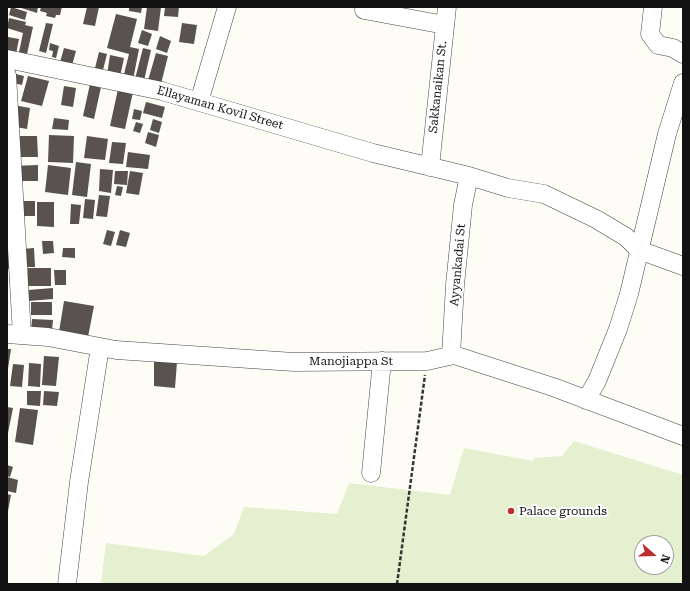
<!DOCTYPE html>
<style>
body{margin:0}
#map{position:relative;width:690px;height:591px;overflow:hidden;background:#fefdf5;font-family:"Roboto Serif",serif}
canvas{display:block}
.frame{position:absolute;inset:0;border:8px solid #111;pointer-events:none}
.north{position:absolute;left:634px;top:535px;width:40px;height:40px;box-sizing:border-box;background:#fff;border:1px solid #a0a0a0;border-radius:50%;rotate:110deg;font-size:11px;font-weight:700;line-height:16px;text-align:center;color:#111}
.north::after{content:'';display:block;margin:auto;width:14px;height:18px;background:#bb2e31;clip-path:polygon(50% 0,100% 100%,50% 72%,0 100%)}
</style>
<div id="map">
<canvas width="690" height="591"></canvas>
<div class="frame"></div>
<div class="north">N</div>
</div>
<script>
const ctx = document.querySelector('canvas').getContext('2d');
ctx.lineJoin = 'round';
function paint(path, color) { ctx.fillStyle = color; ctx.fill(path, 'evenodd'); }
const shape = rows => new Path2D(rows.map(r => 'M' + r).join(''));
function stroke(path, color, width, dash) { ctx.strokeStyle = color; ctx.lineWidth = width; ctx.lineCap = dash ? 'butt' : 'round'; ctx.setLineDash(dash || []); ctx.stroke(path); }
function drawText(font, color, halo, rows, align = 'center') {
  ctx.font = font + ' "Roboto Serif",serif'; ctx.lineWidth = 4; ctx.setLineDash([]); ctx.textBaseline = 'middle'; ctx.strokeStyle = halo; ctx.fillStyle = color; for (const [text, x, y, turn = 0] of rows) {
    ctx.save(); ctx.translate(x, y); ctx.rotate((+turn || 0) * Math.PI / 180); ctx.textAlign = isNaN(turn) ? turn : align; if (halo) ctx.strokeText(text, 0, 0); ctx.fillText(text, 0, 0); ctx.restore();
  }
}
const pitch = shape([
 [574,441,683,475,683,584,101,584,106,543,204,556,234,534,244,507,337,514,349,483,450,495,464,448,533,461,534,458,562,456],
 [642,543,666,543,666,567,642,567]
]);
const building = shape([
 [11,7,27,12,25,20,9,15],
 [18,7,38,7,37,13],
 [41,7,62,7,60,15,56,15,55,18,46,16,47,13,40,11],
 [87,7,99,7,95,26,83,24],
 [129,7,142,7,141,13,129,11],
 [147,7,161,7,158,31,144,29],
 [165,7,179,7,178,17,164,16],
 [116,14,137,19,130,47,139,49,133,80,123,78,129,54,107,48],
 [9,18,26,22,25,25,33,27,27,54,19,52,23,33,7,28],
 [46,23,53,24,46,53,39,51],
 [182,23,197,25,194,44,179,42],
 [142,30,152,34,148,46,138,43],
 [160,36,171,41,167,53,156,49],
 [8,37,19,39,16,54,7,52],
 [50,43,59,46,56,58,52,57,53,51,49,50],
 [64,48,76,51,71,69,59,66],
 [143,48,151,50,143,85,134,83],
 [99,52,107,54,103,70,95,68],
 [156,53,168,56,160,88,147,84],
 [110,55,124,58,120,77,107,75],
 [16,74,24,76,22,85,13,83],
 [28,76,49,81,42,106,21,101],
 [90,84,101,87,94,119,83,116],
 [64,86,76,88,73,107,61,105],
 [118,89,133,92,125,129,110,126],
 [146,102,165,107,162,118,143,113],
 [13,105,30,108,27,129,10,126],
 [134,109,142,111,140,120,132,119],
 [54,118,69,120,68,130,52,129],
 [153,119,162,122,159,133,150,130],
 [136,122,143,124,140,133,133,131],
 [148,132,159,135,156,147,145,143],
 [49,135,74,136,73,163,48,162],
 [8,136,37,136,38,157,8,157],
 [87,136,108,139,105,160,84,158],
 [112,142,126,143,123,164,109,163],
 [128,152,150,155,148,169,126,167],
 [76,162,91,164,87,197,72,195],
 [38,165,38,181,12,181,12,166],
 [48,165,71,168,68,195,45,192],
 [100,169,113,170,111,193,99,191],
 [115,171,128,171,127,185,114,184],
 [130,171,143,173,139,195,126,193],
 [117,186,123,187,121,196,115,195],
 [99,195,110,196,107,217,96,216],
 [85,199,95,200,93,219,83,218],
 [19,201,35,201,35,216,19,216],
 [37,202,54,202,54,227,37,226],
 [71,204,81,205,79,224,70,224],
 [107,230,115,232,111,246,103,244],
 [120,230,130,233,126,247,116,245],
 [42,241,53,241,54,253,43,254],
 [34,248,35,267,23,267,22,249],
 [63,248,75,248,75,258,62,257],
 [7,251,14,251,14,268,7,269],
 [28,268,51,268,51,286,28,286],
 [54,270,66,270,66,285,55,285],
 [53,288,53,299,28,301,28,290],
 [64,301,94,306,88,337,59,332],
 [31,302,52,302,52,315,31,315],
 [32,319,53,320,52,331,31,330],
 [7,349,11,349,8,369,7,369],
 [44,356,59,357,56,386,42,385],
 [154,359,177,362,175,388,154,386],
 [29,363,41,364,40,387,28,386],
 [13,364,24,365,22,387,10,386],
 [27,391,41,391,40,406,27,405],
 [44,391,59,392,57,406,43,405],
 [7,407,13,408,8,433,7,433],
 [20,408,38,410,33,445,15,442],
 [7,465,13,467,10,477,7,476],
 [7,477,18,480,16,493,7,491],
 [7,494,11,495,8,511,7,511]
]);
const path = shape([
 [397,584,425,375]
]);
const minor = shape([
 [653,7,650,34,658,45,673,48,683,54],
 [364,10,445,25],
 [7,59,162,91,373,153,469,176,508,188,544,194,596,219,626,237,639,250,683,266],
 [7,75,22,335],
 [199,102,227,7],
 [430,167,447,7],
 [7,334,48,337,116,350,294,362,427,361,454,355,553,387,683,436],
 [451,355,455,285,463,205,469,176],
 [586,400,597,381,618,329,629,294,667,134,683,83],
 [371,473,382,361],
 [67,584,79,482,100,347]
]);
const markers = [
 [511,511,4,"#bb2e31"]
];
const streetNames = [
 ["Sakkanaikan St.",438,87,-84],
 ["Ellayaman Kovil Street",220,108,16],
 ["Ayyankadai St",458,265,-85],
 ["Manojiappa St",351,361]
];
const poiNames = [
 ["Palace grounds",519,511]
];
paint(pitch, '#e4f0d0');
paint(building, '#59524d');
stroke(minor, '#444', 19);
stroke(path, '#333', 2.5, [4, 2]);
stroke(minor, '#fff', 18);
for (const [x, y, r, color] of markers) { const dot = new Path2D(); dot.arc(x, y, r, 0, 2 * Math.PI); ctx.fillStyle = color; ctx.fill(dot); stroke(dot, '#fff', 1.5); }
drawText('12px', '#111', '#fff', streetNames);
drawText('12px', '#111', '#fff', poiNames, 'left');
</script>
